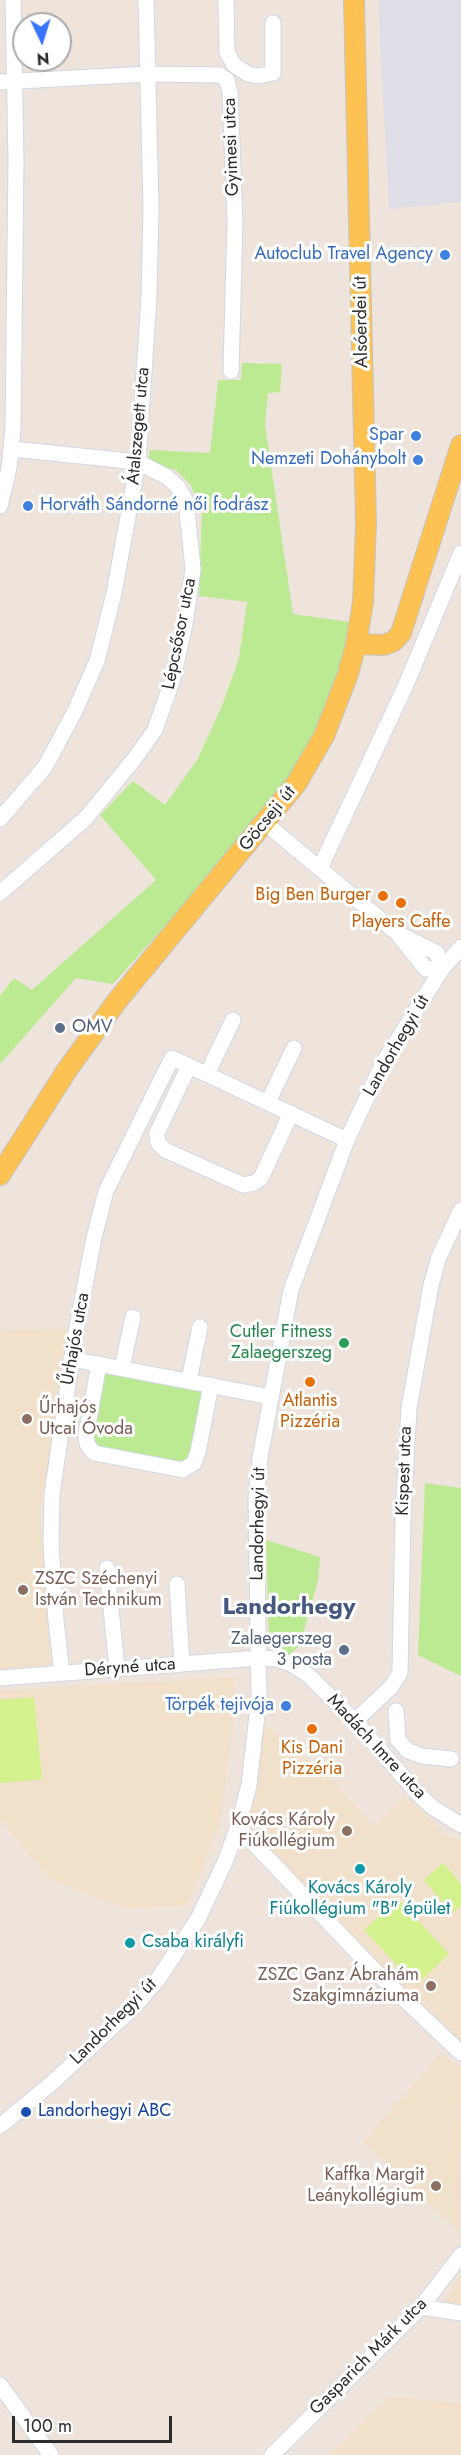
<!DOCTYPE html>
<meta charset="utf-8">
<style>
body{margin:0}
#map{position:relative;width:461px;height:2455px;overflow:hidden;background:#eee4dc;font-family:Jost,sans-serif}
canvas{display:block}
.north{position:absolute;left:12px;top:12px;width:60px;height:60px;box-sizing:border-box;background:#fff;border:2px solid #aaa;border-radius:50%;rotate:176deg;font-size:16px;font-weight:700;line-height:24px;text-align:center;color:#2b2b2b}
.north::after{content:'';display:block;margin:auto;width:21px;height:27px;background:#3874ff;clip-path:polygon(50% 0,100% 100%,50% 72%,0 100%)}
.scale{position:absolute;left:12px;top:2416px;width:160px;height:27px;box-sizing:border-box;border:3px solid #2b2b2b;border-top:0;padding-left:8px;font-size:18px;line-height:21px;white-space:nowrap;color:#2b2b2b;-webkit-text-stroke:4px #fff;paint-order:stroke}
</style>
<div id="map">
<canvas width="461" height="2455"></canvas>
<div class="north">N</div>
<div class="scale">100 m</div>
</div>
<script>
const ctx = document.querySelector('canvas').getContext('2d');
ctx.lineJoin = 'round';
function paint(path, color) { ctx.fillStyle = color; ctx.fill(path, 'evenodd'); }
const shape = rows => new Path2D(rows.map(r => 'M' + r).join(''));
function stroke(path, color, width, dash) { ctx.strokeStyle = color; ctx.lineWidth = width; ctx.lineCap = dash ? 'butt' : 'round'; ctx.setLineDash(dash || []); ctx.stroke(path); }
function drawText(font, color, halo, rows, align = 'center') {
  ctx.font = font + ' Jost,sans-serif'; ctx.lineWidth = 6; ctx.setLineDash([]); ctx.textBaseline = 'middle'; ctx.strokeStyle = halo; ctx.fillStyle = color; for (const [text, x, y, turn = 0] of rows) {
    ctx.save(); ctx.translate(x, y); ctx.rotate((+turn || 0) * Math.PI / 180); ctx.textAlign = isNaN(turn) ? turn : align; if (halo) ctx.strokeText(text, 0, 0); ctx.fillText(text, 0, 0); ctx.restore();
  }
}
const industrial = shape([
 [378,0,461,0,461,202,389,209]
]);
const education = shape([
 [67,1328,40,1515,51,1665,0,1669,0,1330],
 [234,1677,236,1699,220,1823,188,1905,124,1909,50,1879,0,1820,0,1690],
 [263,1722,327,1775,374,1825,406,1796,449,1837,461,1840,461,2043,345,1933,245,1825],
 [441,2053,461,2067,460,2232,363,2142],
 [461,2274,461,2304,444,2302],
 [390,2397,461,2403,461,2455,327,2455]
]);
const green = shape([
 [242,363,282,364,280,392,268,393,265,425,293,614,350,622,340,681,293,781,113,984,76,978,0,1064,0,996,14,978,32,990,156,880,100,815,133,781,165,805,197,760,222,706,239,658,247,602,199,596,202,509,190,484,176,470,148,464,150,450,210,453,218,380,241,380],
 [99,1364,211,1385,199,1449,183,1470,87,1444],
 [425,1483,461,1488,461,1676,418,1655],
 [266,1540,320,1557,318,1580,300,1645,288,1656,275,1653,269,1643]
]);
const pitch = shape([
 [34,1697,42,1779,0,1783,0,1700],
 [443,1863,461,1884,461,1905,452,1913,424,1880],
 [398,1899,449,1954,416,1985,364,1930]
]);
const minor = shape([
 [226,0,227,52,234,65,248,74,258,76,273,73,273,23],
 [0,82,148,74,220,75,227,80,230,92,235,223,231,371],
 [0,506,9,468,13,429,16,160,13,0],
 [0,819,45,767,75,711,97,661,114,593,138,462,149,298,151,209,146,0],
 [265,823,397,933,426,969,442,969],
 [320,868,405,687,461,553],
 [0,893,86,818,135,758,155,730,173,679,185,624,193,569,186,501,178,487,167,477,138,462,13,449],
 [403,936,437,953,442,969],
 [189,1066,157,1133,158,1143,165,1150,243,1185,254,1183,261,1178,291,1113],
 [207,1074,233,1020],
 [268,1102,294,1048],
 [71,1359,271,1397],
 [99,1364,86,1435,87,1444,94,1453,183,1470,194,1463,198,1452,211,1385],
 [122,1368,133,1317],
 [189,1380,200,1327],
 [107,1568,117,1669],
 [177,1584,182,1664],
 [62,1673,56,1621,51,1545,52,1494,75,1337,94,1238,106,1191,172,1058,347,1140],
 [0,1678,259,1658,277,1659,291,1664,308,1675,355,1721,418,1794,432,1807,461,1825],
 [396,1711,398,1740,408,1751,422,1756,451,1759],
 [355,1721,391,1687,400,1673,403,1516,409,1408,431,1285,439,1257,461,1210],
 [238,1827,377,1973,461,2053],
 [0,2126,53,2082,135,2006,158,1979,198,1919,224,1864,238,1827,249,1785,259,1697,256,1499,260,1458,291,1290,347,1140,383,1063,442,969,461,947],
 [421,2307,461,2313],
 [0,2385,51,2455],
 [272,2455,421,2307,461,2255]
]);
const major = shape([
 [356,644,384,645,394,641,401,633,461,445],
 [0,1175,67,1070,117,1001,296,784,324,736,348,674,356,644,363,602,366,524,354,0]
]);
const markers = [
 [445,255,6,"#3f7fe0"],
 [416,436,6,"#3f7fe0"],
 [418,460,6,"#3f7fe0"],
 [28,506,6,"#3f7fe0"],
 [383,896,6,"#e8710a"],
 [401,903,6,"#e8710a"],
 [60,1028,6,"#5c6f8a"],
 [344,1343,6,"#2e9e5b"],
 [310,1382,6,"#e8710a"],
 [27,1419,6,"#8d6e63"],
 [23,1590,6,"#8d6e63"],
 [344,1650,6,"#5c6f8a"],
 [286,1706,6,"#3f7fe0"],
 [312,1729,6,"#e8710a"],
 [347,1831,6,"#8d6e63"],
 [360,1869,6,"#0f9aa8"],
 [130,1943,6,"#0f9aa8"],
 [431,1986,6,"#8d6e63"],
 [26,2112,6,"#1a4fb4"],
 [436,2186,6,"#8d6e63"]
];
const streetNames = [
 ["Gyimesi utca",232,147,-92],
 ["Alsóerdei út",362,322,-91],
 ["Átalszegett utca",139,426,-85],
 ["Lépcsősor utca",180,634,-79],
 ["Göcseji út",268,819,-51],
 ["Landorhegyi út",397,1046,-60],
 ["Űrhajós utca",76,1339,-80],
 ["Kispest utca",405,1471,-88],
 ["Landorhegyi út",259,1524,-89],
 ["Déryné utca",130,1668,-4],
 ["Madách Imre utca",376,1747,47],
 ["Landorhegyi út",114,2022,-45],
 ["Gasparich Márk utca",369,2357,-45]
];
const shopNames = [
 ["Autoclub Travel Agency",433,255],
 ["Spar",404,436],
 ["Nemzeti Dohánybolt",406,460],
 ["Horváth Sándorné női fodrász",40,506,"left"],
 ["Törpék tejivója",274,1706]
];
const foodNames = [
 ["Big Ben Burger",371,896,"right"],
 ["Players Caffe",401,923],
 ["Atlantis",310,1402],
 ["Pizzéria",310,1423],
 ["Kis Dani",312,1749],
 ["Pizzéria",312,1770]
];
const serviceNames = [
 ["OMV",72,1028],
 ["Zalaegerszeg",332,1640,"right"],
 ["3 posta",332,1661,"right"]
];
const leisureNames = [
 ["Cutler Fitness",332,1333],
 ["Zalaegerszeg",332,1354]
];
const educationNames = [
 ["Űrhajós",39,1409,"left"],
 ["Utcai Óvoda",39,1430,"left"],
 ["ZSZC Széchenyi",35,1580,"left"],
 ["István Technikum",35,1601,"left"],
 ["Kovács Károly",335,1821],
 ["Fiúkollégium",335,1842],
 ["ZSZC Ganz Ábrahám",419,1976],
 ["Szakgimnáziuma",419,1997],
 ["Kaffka Margit",424,2176],
 ["Leánykollégium",424,2197]
];
const cultureNames = [
 ["Kovács Károly",360,1889],
 ["Fiúkollégium \"B\" épület",360,1910],
 ["Csaba királyfi",142,1943,"left"]
];
const transitNames = [
 ["Landorhegyi ABC",38,2112]
];
const districtNames = [
 ["Landorhegy",289,1608]
];
paint(industrial, '#dfdde6');
paint(education, '#f1e0ca');
paint(green, '#bbea93');
paint(pitch, '#d3f28e');
stroke(minor, '#d1d7e5', 17);
stroke(major, '#c4c4c4', 22);
stroke(minor, '#fff', 15);
stroke(major, '#fdc252', 20);
for (const [x, y, r, color] of markers) { const dot = new Path2D(); dot.arc(x, y, r, 0, 2 * Math.PI); ctx.fillStyle = color; ctx.fill(dot); stroke(dot, '#fff', 2); }
drawText('18px', '#2b2b2b', '#fff', streetNames);
drawText('18px', '#366cbe', '#fff', shopNames, 'right');
drawText('18px', '#c56008', '#fff', foodNames);
drawText('18px', '#4e5e75', '#fff', serviceNames, 'left');
drawText('18px', '#27864d', '#fff', leisureNames, 'right');
drawText('18px', '#785e54', '#fff', educationNames, 'right');
drawText('18px', '#0d838f', '#fff', cultureNames);
drawText('18px', '#164399', '#fff', transitNames, 'left');
drawText('bold 24px', '#475880', '#fff', districtNames);
</script>
